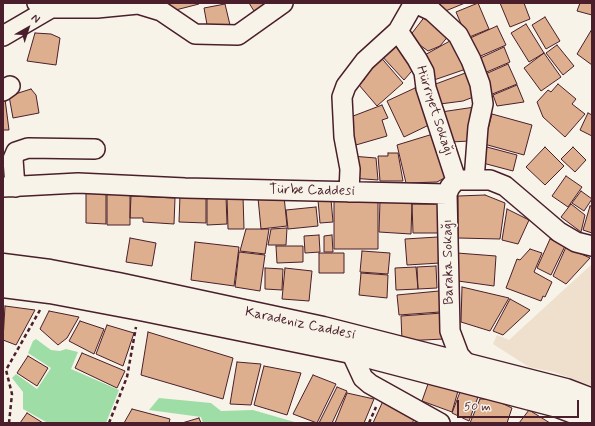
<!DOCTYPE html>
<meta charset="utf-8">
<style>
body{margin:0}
#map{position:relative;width:595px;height:426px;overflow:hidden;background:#f7f3e8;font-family:Mynerve,sans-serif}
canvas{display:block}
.frame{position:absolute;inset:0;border:4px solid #4a1f2b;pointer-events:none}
.north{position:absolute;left:8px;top:8px;width:40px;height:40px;-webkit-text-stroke:3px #f7f3e8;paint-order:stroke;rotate:39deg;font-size:11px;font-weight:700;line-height:16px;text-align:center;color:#4a1f2b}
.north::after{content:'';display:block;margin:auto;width:14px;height:18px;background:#4a1f2b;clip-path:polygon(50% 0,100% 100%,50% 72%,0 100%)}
.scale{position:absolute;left:457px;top:400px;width:122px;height:18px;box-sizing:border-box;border:2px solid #4a1f2b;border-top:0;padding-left:5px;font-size:12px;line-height:14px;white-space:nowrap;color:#4a1f2b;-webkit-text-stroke:3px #f7f3e8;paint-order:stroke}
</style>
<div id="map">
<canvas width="595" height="426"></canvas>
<div class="frame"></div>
<div class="north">N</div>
<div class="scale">50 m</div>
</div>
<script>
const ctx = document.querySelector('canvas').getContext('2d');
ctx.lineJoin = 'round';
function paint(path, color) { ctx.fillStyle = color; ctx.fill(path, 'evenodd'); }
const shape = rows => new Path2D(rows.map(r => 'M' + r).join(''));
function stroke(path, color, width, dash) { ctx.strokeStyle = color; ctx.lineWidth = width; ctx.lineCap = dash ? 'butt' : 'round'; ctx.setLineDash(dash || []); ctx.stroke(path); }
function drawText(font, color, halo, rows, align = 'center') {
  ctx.font = font + ' Mynerve,sans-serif'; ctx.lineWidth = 3.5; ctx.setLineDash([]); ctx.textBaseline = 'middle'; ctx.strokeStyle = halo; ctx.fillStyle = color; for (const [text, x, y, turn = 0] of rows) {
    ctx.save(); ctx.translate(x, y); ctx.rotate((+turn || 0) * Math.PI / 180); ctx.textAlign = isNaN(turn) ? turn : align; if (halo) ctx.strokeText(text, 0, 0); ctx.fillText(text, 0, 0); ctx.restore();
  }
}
const built = shape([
 [592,264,592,386,554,372,529,367,493,344,497,335,509,340]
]);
const green = shape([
 [36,339,51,350,60,351,66,349,78,352,71,369,119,390,106,423,48,423,23,409,23,392,12,378,16,374,37,389,51,368,28,353,33,341],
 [159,398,211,403,221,411,253,410,298,423,203,423,201,417,149,410]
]);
const building = shape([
 [166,3,199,3,199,4,164,13,166,3],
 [249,3,268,3,254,11,249,3],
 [439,3,465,3,443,12,439,3],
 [478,3,489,29,467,38,456,12,478,3],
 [500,3,524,3,530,19,510,27,500,3],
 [580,3,592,3,592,15,577,11,580,3],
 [225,4,230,25,208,30,204,8,225,4],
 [426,15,450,34,440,46,428,51,409,37,426,15],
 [545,17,560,41,546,49,532,25,545,17],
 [526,24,544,53,529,62,511,33,526,24],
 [497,26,506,45,476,58,468,39,497,26],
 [592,29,592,65,577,54,592,29],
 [35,33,51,34,60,38,56,65,27,61,35,33],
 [396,36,418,64,404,80,380,54,396,36],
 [457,37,469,68,434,80,423,56,457,37],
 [557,45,574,66,563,75,546,53,557,45],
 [504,47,510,62,482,74,476,60,504,47],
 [544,53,561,77,541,91,524,68,544,53],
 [378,54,403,83,377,106,359,85,365,79,359,71,378,54],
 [508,64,517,84,490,95,481,76,508,64],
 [468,72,476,96,463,101,440,104,433,85,468,72],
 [558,84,576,99,572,104,585,114,565,137,543,117,537,102,548,90,551,92,558,84],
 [517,85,524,102,497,106,493,95,517,85],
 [415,88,431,124,404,137,387,101,415,88],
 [31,89,36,95,39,113,13,118,9,96,31,89],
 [5,99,9,130,3,130,3,100,5,99],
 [382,105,388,118,382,120,387,136,349,147,348,118,382,105],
 [475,107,470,141,450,142,441,112,475,107],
 [588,113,592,115,592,136,580,130,588,113],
 [492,114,532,125,524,155,484,144,492,114],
 [433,134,450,175,437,182,406,183,397,145,433,134],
 [483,146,517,155,513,171,479,162,483,146],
 [545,147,564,166,545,185,526,167,545,147],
 [573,147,586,160,575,172,561,159,573,147],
 [388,153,398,153,403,181,380,181,378,156,388,156,388,153],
 [351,156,376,158,378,180,351,178,351,156],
 [566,176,582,187,568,207,552,196,566,176],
 [86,189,106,190,106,224,86,223,86,189],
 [107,191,130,191,130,225,107,225,107,191],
 [581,191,592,199,584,211,572,203,581,191],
 [180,195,206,195,206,223,179,222,180,195],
 [485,195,505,203,500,239,458,238,458,196,485,195],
 [131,196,175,198,174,224,143,222,143,218,130,218,131,196],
 [226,196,227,224,207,225,207,197,226,196],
 [243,196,244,229,228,229,227,197,243,196],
 [284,196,287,226,261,229,258,198,284,196],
 [331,199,333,222,320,223,318,200,331,199],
 [334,199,378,199,378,249,334,249,334,199],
 [380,201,412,202,411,234,379,232,380,201],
 [412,204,438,204,438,233,413,233,412,204],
 [571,204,585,215,581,232,561,217,571,204],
 [590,206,592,206,592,233,583,230,590,206],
 [316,207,318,226,288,229,286,210,316,207],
 [507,209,529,220,518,244,502,240,507,209],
 [287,228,286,245,268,245,271,229,287,228],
 [246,229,269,229,265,254,240,251,246,229],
 [319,235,320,252,305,253,304,236,319,235],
 [332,235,333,252,324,252,324,236,332,235],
 [438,237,440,263,407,265,405,239,438,237],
 [130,238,156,243,152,266,126,262,130,238],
 [550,239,565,246,551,275,537,268,550,239],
 [195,242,239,247,234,286,191,280,195,242],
 [276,246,303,246,303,262,277,263,276,246],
 [566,247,590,258,566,284,553,276,566,247],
 [530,249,542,253,534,272,552,282,545,297,543,296,541,301,506,288,517,259,520,260,530,249],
 [362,251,390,253,388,274,360,272,362,251],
 [239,252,265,255,260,291,235,287,239,252],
 [319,253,344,253,344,273,319,273,319,253],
 [457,253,496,256,494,286,458,281,457,253],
 [436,266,437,288,418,289,417,267,436,266],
 [416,267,418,289,396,290,395,268,416,267],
 [265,268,283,269,282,290,265,289,265,268],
 [285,268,312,271,309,301,282,299,285,268],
 [361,273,388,275,387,298,359,295,361,273],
 [462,287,509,298,490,331,461,322,462,287],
 [439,291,440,312,399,315,397,295,439,291],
 [510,299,530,310,503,335,493,331,510,299],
 [5,306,35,310,16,345,3,340,5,306],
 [49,311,79,317,67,338,58,345,40,329,49,311],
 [442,313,444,339,402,341,401,316,442,313],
 [80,321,104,329,94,354,69,341,80,321],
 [107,325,134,333,123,366,96,354,107,325],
 [148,332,233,358,223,399,141,375,148,332],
 [82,353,125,371,117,388,75,368,82,353],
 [28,356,48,368,37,386,17,373,28,356],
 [237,362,261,364,251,405,230,404,237,362],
 [264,366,301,373,287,415,254,405,264,366],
 [313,375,336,384,317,423,293,414,313,375],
 [428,384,458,391,452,412,422,401,428,384],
 [337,387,347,391,332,423,319,423,337,387],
 [460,392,478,397,469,421,452,413,460,392],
 [347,393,374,399,364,423,335,423,347,393],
 [480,399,493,399,512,408,507,423,470,423,480,399],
 [383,401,416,417,412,423,373,423,383,401],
 [132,409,170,419,169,423,124,423,132,409],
 [529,410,550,423,519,423,529,410],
 [27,413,43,423,20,423,27,413],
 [199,418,201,423,182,423,199,418]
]);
const path = shape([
 [9,423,12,394,6,370,40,310],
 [109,423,127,377,136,327],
 [369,423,376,407]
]);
const minor = shape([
 [414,3,398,31,417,59,424,72,426,88,456,180],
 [415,3,432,11,458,35,471,60,480,84,483,104,478,127,474,180],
 [51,8,97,8,138,4,161,11,195,34,238,35,283,3],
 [3,36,51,8,37,3],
 [3,91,10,86],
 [3,187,78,183,185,188,447,194],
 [15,187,13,159,16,152,28,148,95,149],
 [349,192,350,169,344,137,342,97,346,86,365,61,398,31],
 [351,352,363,378,370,384,440,423],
 [468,365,459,355,450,331,447,194,450,187,456,180,490,180,505,186,559,232,576,242,592,246]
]);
const major = shape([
 [3,265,50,271,118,284,323,328,566,390,592,400],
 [3,286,50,292,140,309,351,352,558,406,592,419]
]);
const streetNames = [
 ["Hürriyet Sokağı",434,111,72],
 ["Türbe Caddesi",312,191,1],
 ["Baraka Sokağı",449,262,-91],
 ["Karadeniz Caddesi",300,324,12]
];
paint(built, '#efdfcd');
paint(green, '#9edea6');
paint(building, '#ddaf8e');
stroke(building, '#4a1f2b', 1);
stroke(minor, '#4a1f2b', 22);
stroke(major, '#4a1f2b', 25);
stroke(path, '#4a1f2b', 2.5, [4, 3]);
stroke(minor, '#f7f3e8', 19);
stroke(major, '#f7f3e8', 22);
drawText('14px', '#4a1f2b', '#f7f3e8', streetNames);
</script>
